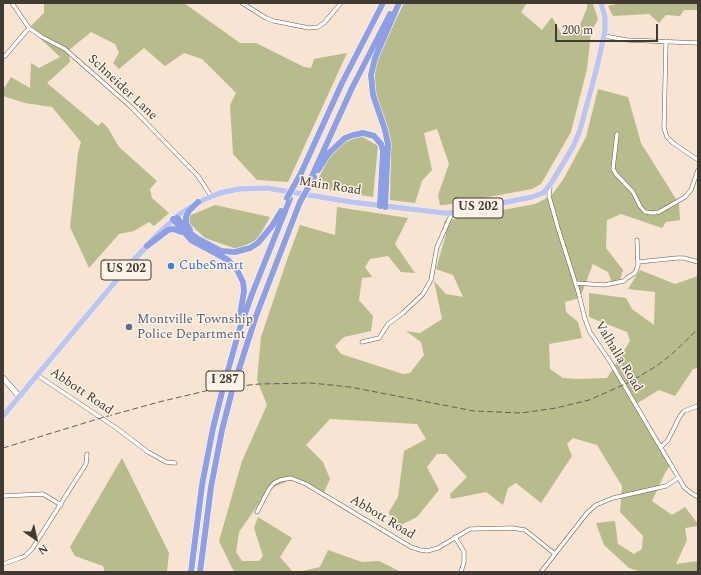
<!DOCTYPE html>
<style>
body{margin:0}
#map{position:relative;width:701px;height:575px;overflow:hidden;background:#f7e4d2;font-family:Spectral,serif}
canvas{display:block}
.frame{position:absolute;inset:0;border:4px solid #413a33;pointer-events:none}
.north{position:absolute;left:16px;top:519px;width:40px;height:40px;-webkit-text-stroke:3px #fef3e8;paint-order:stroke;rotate:146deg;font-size:11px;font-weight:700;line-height:16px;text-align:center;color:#413a33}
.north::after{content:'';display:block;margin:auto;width:14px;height:18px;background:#413a33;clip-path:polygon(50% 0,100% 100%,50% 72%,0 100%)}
.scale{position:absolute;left:555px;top:24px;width:103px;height:18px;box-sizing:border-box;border:2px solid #413a33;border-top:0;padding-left:5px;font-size:12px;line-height:14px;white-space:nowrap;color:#413a33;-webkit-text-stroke:3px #fef3e8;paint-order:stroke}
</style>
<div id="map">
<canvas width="701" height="575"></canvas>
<div class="frame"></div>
<div class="north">N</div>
<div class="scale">200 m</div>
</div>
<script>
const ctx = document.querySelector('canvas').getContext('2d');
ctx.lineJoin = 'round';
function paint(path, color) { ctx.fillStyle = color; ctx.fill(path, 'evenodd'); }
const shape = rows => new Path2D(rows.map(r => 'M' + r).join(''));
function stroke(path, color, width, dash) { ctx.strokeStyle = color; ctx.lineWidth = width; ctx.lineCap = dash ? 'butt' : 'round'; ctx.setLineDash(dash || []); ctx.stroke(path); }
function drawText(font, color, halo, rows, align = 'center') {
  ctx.font = font + ' Spectral,serif'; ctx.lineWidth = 3; ctx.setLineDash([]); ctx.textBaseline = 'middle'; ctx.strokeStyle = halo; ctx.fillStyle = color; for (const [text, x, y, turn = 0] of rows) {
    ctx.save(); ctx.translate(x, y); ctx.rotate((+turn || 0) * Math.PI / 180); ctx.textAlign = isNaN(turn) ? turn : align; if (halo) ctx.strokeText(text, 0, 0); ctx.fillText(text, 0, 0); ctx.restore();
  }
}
const green = shape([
 [44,3,184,3,240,43,256,43,304,67,311,68,314,59,347,53,288,182,257,180,233,154,230,105,236,93,202,59,184,53,165,66,144,48,119,69,113,63,119,53,115,44,91,32,68,51,70,62,47,83,98,126,102,122,108,128,119,147,157,181,150,189,152,198,169,213,154,226,149,222,134,231,119,234,89,268,70,227,78,153,81,142,52,107,25,103,3,96,3,87,5,87,11,77,30,88,31,63,39,68,60,57,29,28,44,13],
 [404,3,527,3,521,12,542,30,552,17,562,35,578,30,587,8,587,3,593,4,598,19,591,32,587,69,571,132,541,184,532,189,445,205,440,205,438,195,449,164,437,129,424,133,432,170,422,181,415,203,390,200,391,150,390,138,377,99,375,85,375,70,377,58],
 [620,3,698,3,698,10,684,10,680,16,666,15,659,23,649,14,613,16,608,6],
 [598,89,628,97,641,143,679,204,680,220,666,222,662,228,621,214,607,220,606,248,623,270,619,284,613,286,608,272,593,264,580,298,565,302,566,312,578,322,582,338,549,344,550,369,563,378,579,379,607,378,630,341,627,332,589,317,589,293,626,298,632,309,654,325,655,292,628,289,640,270,675,284,698,276,698,368,693,369,675,396,659,390,636,404,670,466,665,473,652,501,672,515,685,507,698,524,698,526,685,528,687,540,676,564,698,561,698,572,642,572,629,568,604,545,596,523,615,521,618,544,634,554,642,549,643,536,620,512,622,486,597,445,573,438,567,444,572,456,541,503,516,483,508,488,503,505,486,492,451,499,450,494,467,477,446,454,437,454,427,467,439,490,417,517,393,529,389,512,398,497,404,451,426,439,417,424,330,419,306,445,323,462,330,479,323,494,295,478,269,489,239,532,236,552,242,561,259,561,263,556,254,528,258,517,292,538,280,557,293,572,234,572,219,541,242,461,267,405,257,380,261,337,288,257,300,225,335,235,337,207,408,218,395,244,415,273,401,272,388,256,370,259,365,267,372,277,362,278,359,300,373,316,371,331,344,337,335,346,341,354,403,374,410,373,424,355,421,342,406,331,420,333,442,319,434,281,446,294,463,297,453,275,436,269,446,234,444,221,535,204,551,196,563,180,586,137],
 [361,136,378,146,373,197,314,188,329,157,342,143],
 [215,205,270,217,257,240,237,249,205,238,191,225,174,228,191,215],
 [122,458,169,553,167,572,105,572,103,566,75,556,70,547],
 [328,550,362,562,379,561,401,572,297,572,320,567]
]);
const street = shape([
 [12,3,29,28,42,37,65,49,131,107,198,176,211,196],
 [242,3,266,18,274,21,309,28,318,27,324,23,341,3],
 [604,36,627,40,698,43],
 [666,41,664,128,667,137,673,143,698,160],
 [5,56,29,28],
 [617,134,613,169,616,174,633,192,640,206,645,212,653,213,659,212,685,197,691,190,698,170],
 [550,187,549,196,558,228,578,291,585,319,590,332,611,363,684,487,691,493,698,497],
 [638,262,677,258,684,258,698,262],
 [575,283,604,285,624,281,627,278,635,273,638,266,637,240],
 [362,342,379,338,388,324,403,313,423,294,431,280,437,247,452,213],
 [37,375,115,427,148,452,166,462,175,463],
 [661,447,668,440,680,416,684,411,698,406],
 [3,496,43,494,61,505],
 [257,512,269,489,274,483,280,480,291,478,306,484,411,547,420,550,427,551,438,548,470,529,512,528,525,530,555,554],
 [455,537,464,552,464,562,461,572],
 [3,564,20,558,25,556,32,549,86,464,87,454],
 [541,572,587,513,596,505,613,498,666,486,678,478]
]);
const secondary = shape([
 [3,378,19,396]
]);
const primary = shape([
 [3,416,130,264,159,233,181,213,203,200,220,193,238,189,267,188,351,202,444,213,452,213,532,197,543,193,552,182,574,145,580,130,597,67,605,31,605,17,601,3]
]);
const highway = shape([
 [318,170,329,153,345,138,353,135,363,133,374,136,381,144,383,151,380,206],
 [301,173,342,83,383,3],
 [312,176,352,88,390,14],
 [385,207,388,144,385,130,373,95,371,75,375,58,399,3],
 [177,218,190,233,198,239,221,251,235,252,250,248,258,243,272,226,281,211],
 [173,219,191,240,228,260,237,270,243,282,244,291,239,321],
 [190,230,186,223,186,217,189,211,198,202],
 [147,246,168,230,173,229,181,232],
 [191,572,202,485,213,428,223,388,239,331,252,294,290,199],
 [200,572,211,487,222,430,232,391,256,316,300,202]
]);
const rail = shape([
 [3,448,101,418,159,402,214,389,259,384,311,383,350,387,474,411,521,413,556,408,589,400,630,382,658,365,671,355,698,329]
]);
const highwayBridge = shape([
 [287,198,301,173],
 [300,202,314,177]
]);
const markers = [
 [171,266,4,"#3f7fe0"],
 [129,327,4,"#5c6f8a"]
];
const shields = [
 [478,208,50],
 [126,270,50],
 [225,381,38]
];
const shieldNames = [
 ["US 202",478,208],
 ["US 202",126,270],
 ["I 287",225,381]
];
const streetNames = [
 ["Schneider Lane",122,88,43],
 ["Main Road",330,187,9],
 ["Valhalla Road",618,357,59],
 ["Abbott Road",81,392,34],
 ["Abbott Road",382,518,31]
];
const shopNames = [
 ["CubeSmart",179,266]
];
const serviceNames = [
 ["Montville Township",137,320],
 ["Police Department",137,335]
];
paint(green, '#b8bb8b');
stroke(street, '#6a5b4b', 4.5);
stroke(secondary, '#6a5b4b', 6);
stroke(primary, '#fff', 6);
stroke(highway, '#fff', 7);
stroke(street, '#fff', 3.5);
stroke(secondary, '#fff', 5);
stroke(primary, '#bbc5ef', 5.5);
stroke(highway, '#8e9fe4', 6);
stroke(rail, '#655c53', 1, [6, 3]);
stroke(highwayBridge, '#fff', 7, []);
stroke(highwayBridge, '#8e9fe4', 6);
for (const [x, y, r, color] of markers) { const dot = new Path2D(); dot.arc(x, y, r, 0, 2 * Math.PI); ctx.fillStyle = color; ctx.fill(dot); stroke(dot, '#fef3e8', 1.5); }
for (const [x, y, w] of shields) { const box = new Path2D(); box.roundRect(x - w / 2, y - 10, w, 20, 3); ctx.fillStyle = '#fef3e8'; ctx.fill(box); stroke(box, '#413a33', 1); }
drawText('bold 12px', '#413a33', null, shieldNames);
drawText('13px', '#413a33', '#fef3e8', streetNames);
drawText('13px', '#366cbe', '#fef3e8', shopNames, 'left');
drawText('13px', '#4e5e75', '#fef3e8', serviceNames, 'left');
</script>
